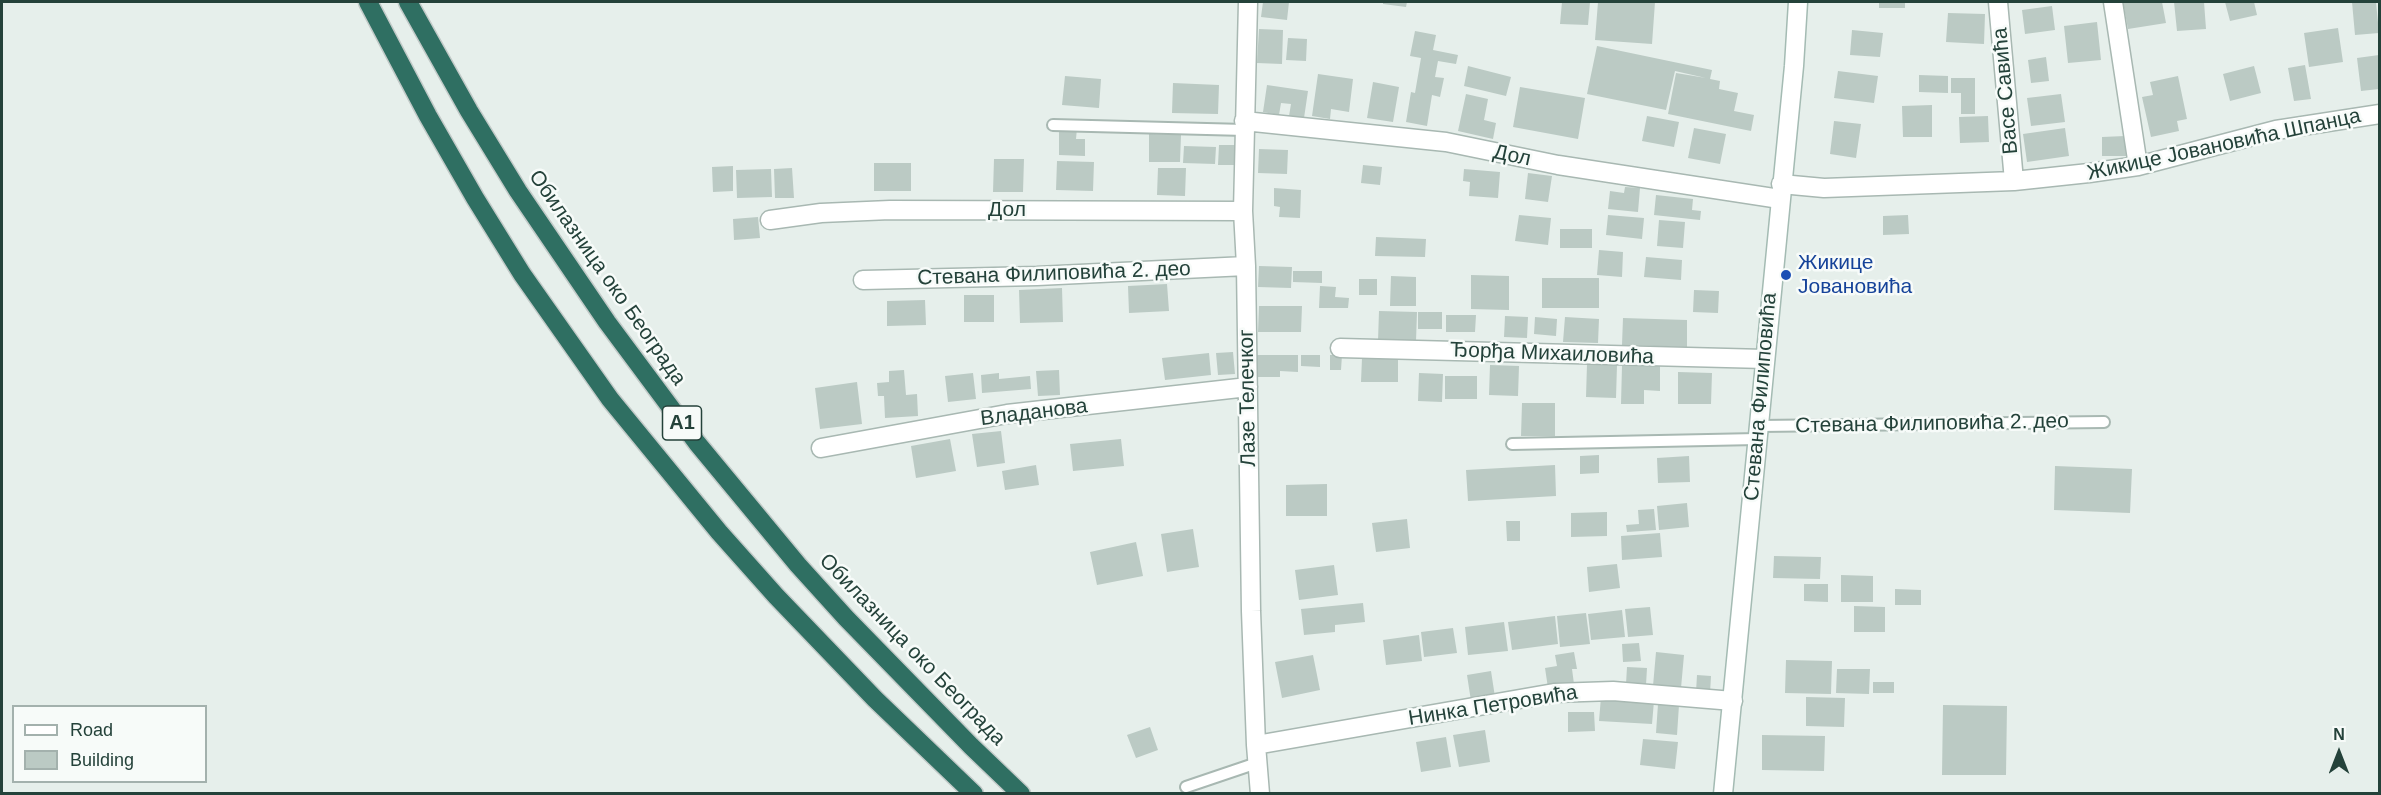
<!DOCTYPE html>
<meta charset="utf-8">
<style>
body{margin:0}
#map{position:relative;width:2381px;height:795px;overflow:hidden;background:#e6efeb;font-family:Helvetica,sans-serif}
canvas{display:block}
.frame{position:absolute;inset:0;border:3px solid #24423a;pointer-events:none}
.legend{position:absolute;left:12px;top:705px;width:195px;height:78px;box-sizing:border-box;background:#f7fbf9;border:2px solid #a3b1ad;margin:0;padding:8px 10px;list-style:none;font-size:18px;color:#24423a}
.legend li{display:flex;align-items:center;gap:12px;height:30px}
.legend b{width:30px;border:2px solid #a3b1ad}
.north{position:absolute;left:2309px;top:723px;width:60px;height:60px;-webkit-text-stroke:4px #f7fbf9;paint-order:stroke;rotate:0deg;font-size:16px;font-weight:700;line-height:24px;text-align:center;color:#24423a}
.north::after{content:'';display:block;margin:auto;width:21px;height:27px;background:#24423a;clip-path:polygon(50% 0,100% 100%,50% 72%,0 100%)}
</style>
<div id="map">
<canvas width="2381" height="795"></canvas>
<div class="frame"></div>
<ul class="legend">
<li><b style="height:8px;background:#fff"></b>Road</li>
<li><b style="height:16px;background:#bbcac4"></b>Building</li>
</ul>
<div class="north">N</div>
</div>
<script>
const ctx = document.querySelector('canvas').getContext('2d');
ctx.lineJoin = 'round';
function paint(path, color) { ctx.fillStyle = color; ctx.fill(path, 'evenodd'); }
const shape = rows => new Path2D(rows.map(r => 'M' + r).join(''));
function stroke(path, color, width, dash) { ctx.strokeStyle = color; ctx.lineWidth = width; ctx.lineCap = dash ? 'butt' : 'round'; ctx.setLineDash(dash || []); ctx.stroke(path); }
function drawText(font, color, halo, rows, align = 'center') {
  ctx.font = font + ' Helvetica,sans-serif'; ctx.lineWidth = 5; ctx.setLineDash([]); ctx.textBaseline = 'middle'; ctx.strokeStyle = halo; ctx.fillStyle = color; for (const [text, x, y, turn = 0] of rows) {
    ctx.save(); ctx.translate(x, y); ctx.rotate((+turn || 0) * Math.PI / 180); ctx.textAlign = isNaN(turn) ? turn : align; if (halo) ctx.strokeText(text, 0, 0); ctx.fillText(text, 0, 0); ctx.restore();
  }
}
const building = shape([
 [1263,2,1289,2,1287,20,1261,17],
 [1383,2,1407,2,1406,7,1383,4],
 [1562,2,1590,2,1588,25,1560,24],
 [1598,2,1655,2,1652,44,1595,40],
 [1879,2,1905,2,1905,8,1879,8],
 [2123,2,2162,2,2166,23,2128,29],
 [2174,2,2204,2,2206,29,2177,31],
 [2225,2,2254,2,2257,15,2230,21],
 [2352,2,2376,2,2379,33,2355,35],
 [2052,6,2055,30,2025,34,2022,10],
 [1948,13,1985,14,1984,44,1946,42],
 [2097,22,2101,60,2068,63,2064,26],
 [2338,28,2343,62,2309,67,2304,33],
 [1259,29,1283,30,1282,64,1257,63],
 [1852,30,1883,33,1880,57,1850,55],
 [1415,31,1436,35,1433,50,1458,55,1456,64,1438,61,1435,77,1444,78,1440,97,1432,95,1427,126,1406,122,1411,92,1415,93,1421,58,1410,56],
 [1288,38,1307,39,1306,61,1286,60],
 [1597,46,1712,70,1710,79,1720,81,1719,89,1738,93,1734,111,1754,115,1751,131,1668,114,1676,73,1706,78,1675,71,1666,110,1587,94],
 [2379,55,2379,89,2361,91,2357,58],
 [2046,57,2049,81,2031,83,2028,60],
 [2305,65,2311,99,2294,101,2288,68],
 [1468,66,1511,77,1506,96,1464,86],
 [2254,66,2261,93,2230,101,2223,74],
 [1838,71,1878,76,1874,103,1834,98],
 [1318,74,1353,79,1349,112,1331,109,1330,119,1312,116],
 [1919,75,1948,76,1948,93,1919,92],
 [1065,76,1101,79,1099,108,1062,105],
 [2178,76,2187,119,2177,121,2179,131,2151,137,2142,97,2153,95,2150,82],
 [1951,78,1975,78,1975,114,1961,114,1961,93,1951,93],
 [1373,82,1399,87,1393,122,1367,118],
 [1173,83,1219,85,1218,114,1172,113],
 [1267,85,1308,91,1304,118,1289,116,1291,104,1281,103,1279,115,1263,112],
 [1520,87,1585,98,1578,139,1513,127],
 [1466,94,1488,99,1484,120,1496,123,1493,139,1458,131],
 [2061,94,2065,122,2031,126,2027,98],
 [1932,105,1932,137,1903,137,1902,106],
 [1647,116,1679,122,1674,147,1642,141],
 [1988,116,1989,142,1960,143,1959,117],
 [1834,121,1861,124,1856,158,1830,154],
 [1059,128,1077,128,1076,139,1085,139,1085,156,1059,155],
 [1694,128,1726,134,1720,164,1688,158],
 [2065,128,2069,156,2027,162,2023,134],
 [1149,134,1181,135,1180,162,1149,162],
 [2125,136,2126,156,2102,156,2102,137],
 [1219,145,1236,145,1236,165,1218,165],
 [1184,146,1216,147,1215,164,1183,163],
 [1259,149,1288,150,1287,174,1258,173],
 [994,159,1024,159,1023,192,993,192],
 [1057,161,1094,162,1093,191,1056,190],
 [874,163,911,163,911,191,874,191],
 [1363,165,1382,167,1380,185,1361,183],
 [733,166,733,191,713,192,712,167],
 [792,168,794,198,775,198,774,169],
 [1158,168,1186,168,1185,196,1157,195],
 [771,169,772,197,737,198,736,170],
 [1464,169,1500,172,1498,198,1469,196,1470,182,1463,181],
 [1528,173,1552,176,1548,202,1525,199],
 [1625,187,1640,188,1638,212,1608,209,1610,191,1624,193],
 [1274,188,1301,190,1300,218,1279,217,1280,207,1274,206],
 [1656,195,1693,199,1692,210,1701,211,1700,220,1654,215],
 [1519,215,1551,218,1548,245,1515,241],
 [1608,215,1644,218,1642,239,1606,235],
 [1908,215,1909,234,1883,235,1883,216],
 [758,217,760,238,734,240,733,219],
 [1659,220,1685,222,1683,248,1657,246],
 [1560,229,1592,229,1592,248,1560,248],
 [1376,237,1426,239,1425,257,1375,256],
 [1599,250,1623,252,1622,277,1597,275],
 [1646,257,1682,260,1681,280,1644,277],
 [1259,266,1292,267,1291,288,1258,287],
 [1293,271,1322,271,1322,283,1293,282],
 [1471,275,1509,276,1509,310,1471,309],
 [1391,276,1416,277,1416,306,1390,306],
 [1542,278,1599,278,1599,308,1542,308],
 [1359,279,1377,279,1377,295,1359,295],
 [1167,284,1169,311,1129,313,1128,286],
 [1320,286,1336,287,1335,297,1349,298,1348,308,1319,308],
 [1062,288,1063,322,1020,323,1019,290],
 [1694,290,1719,291,1718,313,1693,312],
 [964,295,994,295,994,322,964,322],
 [925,300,926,325,887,326,887,301],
 [1259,306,1302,306,1301,332,1258,332],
 [1379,311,1417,312,1416,341,1378,341],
 [1418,312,1442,312,1442,329,1418,329],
 [1446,315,1476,315,1475,332,1446,332],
 [1505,316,1528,317,1527,338,1504,337],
 [1535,317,1557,319,1556,336,1534,334],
 [1565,317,1599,319,1598,343,1563,342],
 [1623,318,1687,320,1687,347,1622,345],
 [1233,352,1235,374,1218,375,1216,353],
 [1209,353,1211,375,1165,380,1162,358],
 [1256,355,1298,355,1298,372,1280,371,1280,377,1256,377],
 [1301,355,1320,355,1320,367,1301,366],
 [1330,355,1342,355,1341,370,1330,370],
 [1362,358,1398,358,1398,382,1361,382],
 [1587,364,1617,365,1616,398,1586,397],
 [1490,365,1519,366,1518,396,1489,395],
 [1622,366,1660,366,1660,391,1644,390,1644,404,1621,404],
 [904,370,906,395,917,394,918,416,885,418,884,396,878,396,877,383,889,382,889,371],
 [1059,370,1060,395,1038,396,1036,371],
 [1678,372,1712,373,1711,404,1678,404],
 [973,373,976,399,948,402,945,376],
 [999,373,999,379,1030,376,1031,389,982,393,981,375],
 [1419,373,1443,374,1442,402,1418,401],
 [1445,376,1477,376,1477,399,1445,399],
 [857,382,862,424,820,429,815,388],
 [1522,403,1555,403,1555,436,1521,436],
 [1001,431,1005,463,977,467,972,434],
 [950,439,956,471,916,478,911,446],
 [1121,439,1124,466,1073,471,1070,444],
 [1599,455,1599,473,1580,474,1580,456],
 [1689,456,1690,482,1658,483,1657,458],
 [1036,465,1039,485,1005,490,1002,471],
 [1555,465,1556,496,1468,501,1466,470],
 [2055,466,2132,469,2130,513,2054,510],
 [1327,484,1327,516,1286,516,1286,485],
 [1687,503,1689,527,1659,530,1657,506],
 [1654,509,1656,530,1627,532,1626,525,1639,524,1638,510],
 [1607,512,1607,536,1571,537,1571,513],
 [1407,519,1410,548,1376,552,1372,523],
 [1506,521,1520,521,1520,541,1507,541],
 [1193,529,1199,567,1167,572,1161,534],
 [1660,533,1662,557,1622,560,1621,536],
 [1136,542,1143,576,1097,585,1090,552],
 [1774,556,1821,557,1820,579,1773,578],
 [1617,564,1620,588,1589,592,1587,567],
 [1334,565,1338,595,1299,600,1295,570],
 [1841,575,1873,576,1873,602,1841,602],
 [1804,584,1828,584,1828,602,1804,601],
 [1895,589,1921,590,1921,605,1895,605],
 [1363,603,1365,622,1335,625,1335,632,1304,635,1301,609],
 [1854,606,1885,607,1885,632,1854,632],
 [1650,607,1653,635,1628,637,1625,609],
 [1622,610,1625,637,1591,640,1588,614],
 [1586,613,1590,644,1560,647,1557,616],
 [1555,616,1558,644,1512,650,1508,622],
 [1504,622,1508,651,1468,655,1465,627],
 [1453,628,1457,653,1424,657,1421,632],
 [1419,635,1422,661,1386,665,1383,640],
 [1639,643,1641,661,1623,662,1622,644],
 [1574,652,1577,669,1572,669,1574,684,1548,688,1545,668,1557,666,1555,655],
 [1656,652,1684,655,1681,688,1653,686],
 [1313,655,1320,690,1282,698,1275,662],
 [1786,660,1832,661,1831,694,1785,693],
 [1627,667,1647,668,1646,685,1626,684],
 [1837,669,1870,669,1869,694,1836,693],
 [1491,671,1495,697,1471,701,1467,675],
 [1697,675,1711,676,1710,693,1696,692],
 [1873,682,1894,682,1894,693,1873,693],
 [1601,697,1654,701,1652,724,1599,721],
 [1806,697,1845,698,1844,727,1806,726],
 [1658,704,1679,705,1677,735,1656,733],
 [1943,705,2007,706,2006,775,1942,775],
 [1568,712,1594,712,1595,731,1568,732],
 [1150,727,1158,750,1136,758,1127,735],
 [1485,730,1490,762,1459,767,1453,735],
 [1762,735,1825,736,1824,771,1762,770],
 [1446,737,1451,767,1421,772,1416,742],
 [1643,739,1678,742,1675,769,1640,765]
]);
const service = shape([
 [1053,125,1245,130],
 [1759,426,2104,422],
 [1512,444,1757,439],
 [1186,787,1257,763]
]);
const minor = shape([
 [1248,2,1243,211,1246,266,1251,611,1256,745,1260,794],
 [1998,2,2014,181],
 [2113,2,2138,166],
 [1244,121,1446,142,1558,165,1780,199],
 [1781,184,1824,188,2014,181,2089,173,2138,166,2276,130,2380,114],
 [770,220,821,213,890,210,1243,211],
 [863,280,1037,276,1246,266],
 [1340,348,1765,359],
 [821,448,1007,414,1248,387],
 [1256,745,1554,693,1613,691,1733,701]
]);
const secondary = shape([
 [1723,794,1794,66,1798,2]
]);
const motorway = shape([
 [368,2,428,116,475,198,522,274,610,399,719,532,776,596,875,699,974,794],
 [408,2,469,111,518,191,607,322,697,443,798,565,846,618,971,746,1021,794]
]);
const markers = [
 [1786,275,6,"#1a4fb4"]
];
const shields = [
 [682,423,39]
];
const shieldNames = [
 ["A1",682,423]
];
const streetNames = [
 ["Васе Савића",2006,91,-95],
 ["Жикице Јовановића Шпанца",2224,145,-12],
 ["Дол",1512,156,12],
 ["Дол",1007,210],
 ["Стевана Филиповића 2. део",1054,274,-2],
 ["Обилазница око Београда",607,278,55],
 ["Ђорђа Михаиловића",1552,354,2],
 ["Стевана Филиповића",1761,397,-85],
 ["Лазе Телечког",1248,398,-91],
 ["Владанова",1034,413,-7],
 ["Стевана Филиповића 2. део",1932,424,-1],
 ["Обилазница око Београда",912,650,46],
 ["Нинка Петровића",1493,706,-9]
];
const transitNames = [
 ["Жикице",1798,263],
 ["Јовановића",1798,287]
];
paint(building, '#bbcac4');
stroke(service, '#a8b8b2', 14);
stroke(minor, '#a8b8b2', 21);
stroke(secondary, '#a4bbb3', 21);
stroke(motorway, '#c2cac8', 21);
stroke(service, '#fff', 10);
stroke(minor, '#fff', 18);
stroke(secondary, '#fff', 18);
stroke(motorway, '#2f6f62', 18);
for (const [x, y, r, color] of markers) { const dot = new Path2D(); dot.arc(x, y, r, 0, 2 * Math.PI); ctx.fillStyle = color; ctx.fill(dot); stroke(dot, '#f7fbf9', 2); }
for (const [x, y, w] of shields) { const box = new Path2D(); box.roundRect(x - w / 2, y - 17, w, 34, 4.5); ctx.fillStyle = '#f7fbf9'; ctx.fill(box); stroke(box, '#24423a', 1.5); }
drawText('bold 20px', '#24423a', null, shieldNames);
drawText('21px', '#24423a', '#f7fbf9', streetNames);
drawText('21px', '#164399', '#f7fbf9', transitNames, 'left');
</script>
